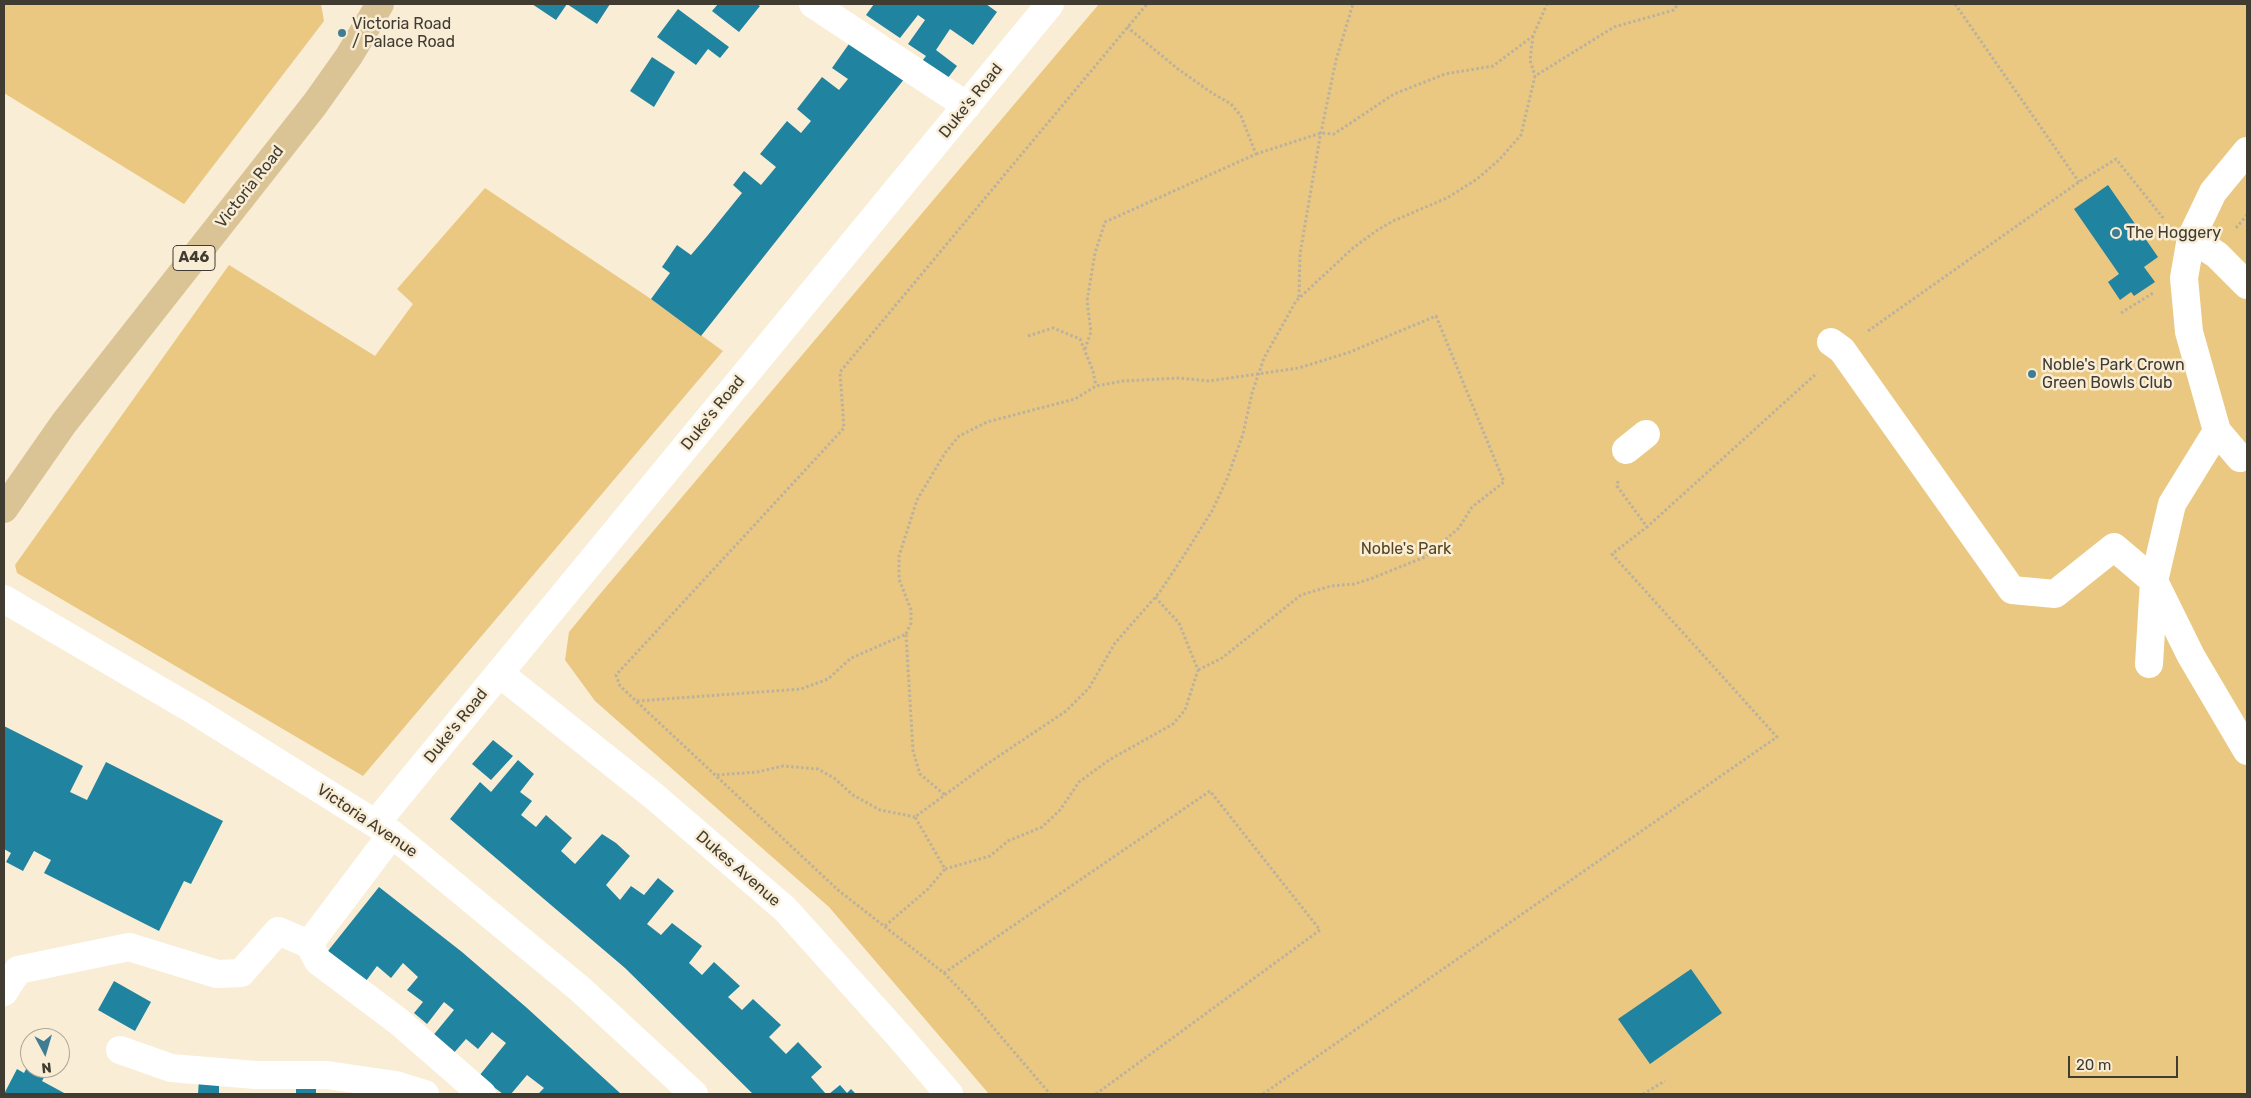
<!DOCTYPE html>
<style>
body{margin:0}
#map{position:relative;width:2251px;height:1098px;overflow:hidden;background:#f9edd5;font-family:Rubik,sans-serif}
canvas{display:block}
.frame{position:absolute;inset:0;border:5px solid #403c32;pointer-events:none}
.north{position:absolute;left:20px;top:1028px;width:50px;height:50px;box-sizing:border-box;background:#f9edd5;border:1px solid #afa694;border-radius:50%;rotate:174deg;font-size:14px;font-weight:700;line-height:20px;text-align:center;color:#403c32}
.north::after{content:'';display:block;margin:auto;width:18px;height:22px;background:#3f7e92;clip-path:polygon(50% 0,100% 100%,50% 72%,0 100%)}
.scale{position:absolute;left:2068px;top:1056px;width:110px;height:22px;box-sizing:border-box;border:2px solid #403c32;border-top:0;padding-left:6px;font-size:15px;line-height:18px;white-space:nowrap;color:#403c32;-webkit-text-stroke:4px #f9edd5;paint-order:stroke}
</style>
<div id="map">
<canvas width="2251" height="1098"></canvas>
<div class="frame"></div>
<div class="north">N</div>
<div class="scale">20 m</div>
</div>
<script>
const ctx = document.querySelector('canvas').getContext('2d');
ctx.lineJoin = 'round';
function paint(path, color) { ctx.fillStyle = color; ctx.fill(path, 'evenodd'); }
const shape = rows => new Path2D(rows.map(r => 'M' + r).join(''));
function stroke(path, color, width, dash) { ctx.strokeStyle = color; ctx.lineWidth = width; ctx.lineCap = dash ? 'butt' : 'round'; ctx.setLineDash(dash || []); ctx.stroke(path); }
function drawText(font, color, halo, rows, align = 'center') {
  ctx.font = font + ' Rubik,sans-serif'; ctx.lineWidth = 5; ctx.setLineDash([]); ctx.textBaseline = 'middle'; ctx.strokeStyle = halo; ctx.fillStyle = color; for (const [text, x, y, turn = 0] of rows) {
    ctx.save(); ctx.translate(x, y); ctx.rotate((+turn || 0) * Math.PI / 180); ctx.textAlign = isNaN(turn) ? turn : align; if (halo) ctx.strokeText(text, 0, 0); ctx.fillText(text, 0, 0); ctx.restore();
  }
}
const green = shape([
 [4,4,321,4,324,21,184,204,4,93],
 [1099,4,2247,4,2247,1094,989,1094,829,907,595,701,565,660,569,632,600,594],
 [485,188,651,299,723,351,363,776,17,573,15,565,229,265,375,356,413,304,397,289]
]);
const building = shape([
 [532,4,610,4,597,24,567,4,556,20],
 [718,4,757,4,760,6,739,32,712,11],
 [874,4,986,4,997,12,973,45,950,29,936,50,957,66,944,83,919,65,926,56,908,44,925,20,918,15,900,38,866,15],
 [678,9,729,47,720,58,708,49,696,65,657,37],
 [851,41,905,78,701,336,651,299,670,273,662,267,677,245,691,255,708,235,742,193,733,185,744,171,761,185,776,167,760,154,787,121,801,133,811,121,797,109,822,77,839,90,848,79,832,68],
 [652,57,675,72,654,107,630,91],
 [2108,185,2158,257,2144,267,2155,282,2134,296,2131,292,2120,300,2108,282,2119,274,2074,209],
 [4,726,83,766,70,792,87,800,106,762,223,821,191,884,184,881,159,931,44,873,51,860,34,851,23,871,6,862,11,853,4,849],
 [493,740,513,756,491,780,472,764],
 [518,760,534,774,520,792,532,801,521,815,536,827,546,815,572,838,561,851,575,864,602,834,616,843,630,856,606,885,620,900,631,886,644,895,658,878,674,891,647,924,661,935,672,923,702,946,689,963,702,975,714,962,740,986,728,997,742,1010,753,999,781,1025,769,1037,786,1054,798,1042,822,1067,811,1077,826,1094,753,1094,625,968,450,819,480,782,491,792],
 [379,887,462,952,527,1008,621,1094,538,1094,544,1088,527,1075,511,1094,503,1094,479,1076,506,1043,492,1032,478,1049,466,1039,452,1055,431,1038,454,1010,444,1002,427,1024,414,1013,423,1002,407,990,418,977,403,963,391,978,377,966,366,981,328,951],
 [1691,969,1722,1013,1650,1064,1618,1019],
 [114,981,151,1002,135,1031,98,1010],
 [30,1061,30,1068,49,1068,42,1081,66,1094,4,1094,17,1069,24,1073],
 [199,1080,219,1080,219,1094,198,1094],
 [840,1085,847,1093,851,1089,856,1094,829,1094],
 [296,1087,316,1087,316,1094,296,1094]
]);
const path = shape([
 [1955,4,2079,182],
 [1533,36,1530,60,1535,76],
 [1256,154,1321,133,1334,134,1394,94,1445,74,1493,66,1533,36,1547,4],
 [2236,228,2247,215],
 [1299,297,1300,254,1320,137,1336,60,1353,4],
 [2121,313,2153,293],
 [1868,331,2079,182,2116,159,2164,219],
 [1028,336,1053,328,1080,339,1093,371,1096,386],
 [1085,349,1091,332,1087,301,1095,253,1105,222,1256,154,1241,116,1231,104,1212,93,1178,69,1127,27],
 [1618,481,1617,486,1647,527,1817,373],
 [906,634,911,623,911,610,899,579,899,556,917,500,945,453,959,436,987,422,1075,399,1096,386,1123,381,1180,378,1209,381,1299,368,1350,352,1436,316,1504,482,1472,507,1459,528,1425,557,1370,579,1354,584,1331,586,1301,595,1222,658,1198,670],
 [637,701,801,689,828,679,851,658,906,634,913,751,920,774,945,795],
 [717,775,757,772,783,766,818,769,834,778,853,795,880,810,915,817],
 [945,869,990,856,1008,841,1042,827,1060,810,1079,782,1109,760,1173,724,1185,710,1198,670,1179,623,1155,597],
 [885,926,928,889,945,869,915,817,984,766,1066,711,1089,688,1115,643,1159,593,1183,557,1212,511,1227,479,1243,434,1252,393,1264,358,1296,301,1353,248,1376,231,1393,221,1447,198,1477,179,1499,160,1521,135,1535,76,1614,27,1674,10,1678,4],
 [944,973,968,998,1050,1094],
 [1096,1094,1320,930,1210,791,944,973,838,890,620,686,616,675,844,428,840,372,1147,4],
 [1263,1094,1777,737,1612,554,1647,527],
 [1643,1094,1665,1081]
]);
const minor = shape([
 [813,4,967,106],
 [2247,151,2213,192,2191,238,2184,278,2189,332,2217,431,2172,504,2154,581,2191,656,2247,751],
 [2191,238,2217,255,2247,285],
 [1831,342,1842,350,2012,590,2055,594,2114,547,2154,581,2149,664],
 [2217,431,2240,458],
 [1626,450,1646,434],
 [4,599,195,711,392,834,580,989,694,1094],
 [499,673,655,797,785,909,900,1037,949,1094],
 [376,823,1050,4],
 [309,944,392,834],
 [4,992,18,970,129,947,217,974,241,973,278,931,309,944,318,961,398,1021,482,1094],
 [120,1050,171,1068,256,1075,327,1075,396,1085,425,1094]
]);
const major = shape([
 [4,509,64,423,315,104,349,56,380,4]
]);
const markers = [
 [342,33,5,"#3f7e92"],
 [2116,233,5,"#3f7e92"],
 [2032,374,5,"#3f7e92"]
];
const shields = [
 [194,258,42]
];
const shieldNames = [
 ["A46",194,258]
];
const poiNames = [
 ["Victoria Road",352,24],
 ["/ Palace Road",352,42],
 ["The Hoggery",2126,233],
 ["Noble's Park Crown",2042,365],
 ["Green Bowls Club",2042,383]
];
const streetNames = [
 ["Duke's Road",971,101,-51],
 ["Victoria Road",250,187,-52],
 ["Duke's Road",713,413,-51],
 ["Duke's Road",456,726,-51],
 ["Victoria Avenue",367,821,34],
 ["Dukes Avenue",738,869,41]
];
const parkNames = [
 ["Noble's Park",1406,549]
];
paint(green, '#eac881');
paint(building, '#20839f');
stroke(path, '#bab19e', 3, [2.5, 2.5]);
stroke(minor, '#fff', 28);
stroke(major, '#dac495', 28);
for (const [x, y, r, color] of markers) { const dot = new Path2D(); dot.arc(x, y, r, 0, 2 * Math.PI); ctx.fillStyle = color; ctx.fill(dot); stroke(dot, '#f9edd5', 2); }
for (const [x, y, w] of shields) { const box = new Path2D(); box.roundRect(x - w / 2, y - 12.5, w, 25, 4); ctx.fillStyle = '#f9edd5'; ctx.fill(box); stroke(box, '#403c32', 1); }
drawText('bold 15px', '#403c32', null, shieldNames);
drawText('16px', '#403c32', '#f9edd5', poiNames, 'left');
drawText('16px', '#403c32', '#f9edd5', streetNames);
drawText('16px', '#56451e', '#f9edd5', parkNames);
</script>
